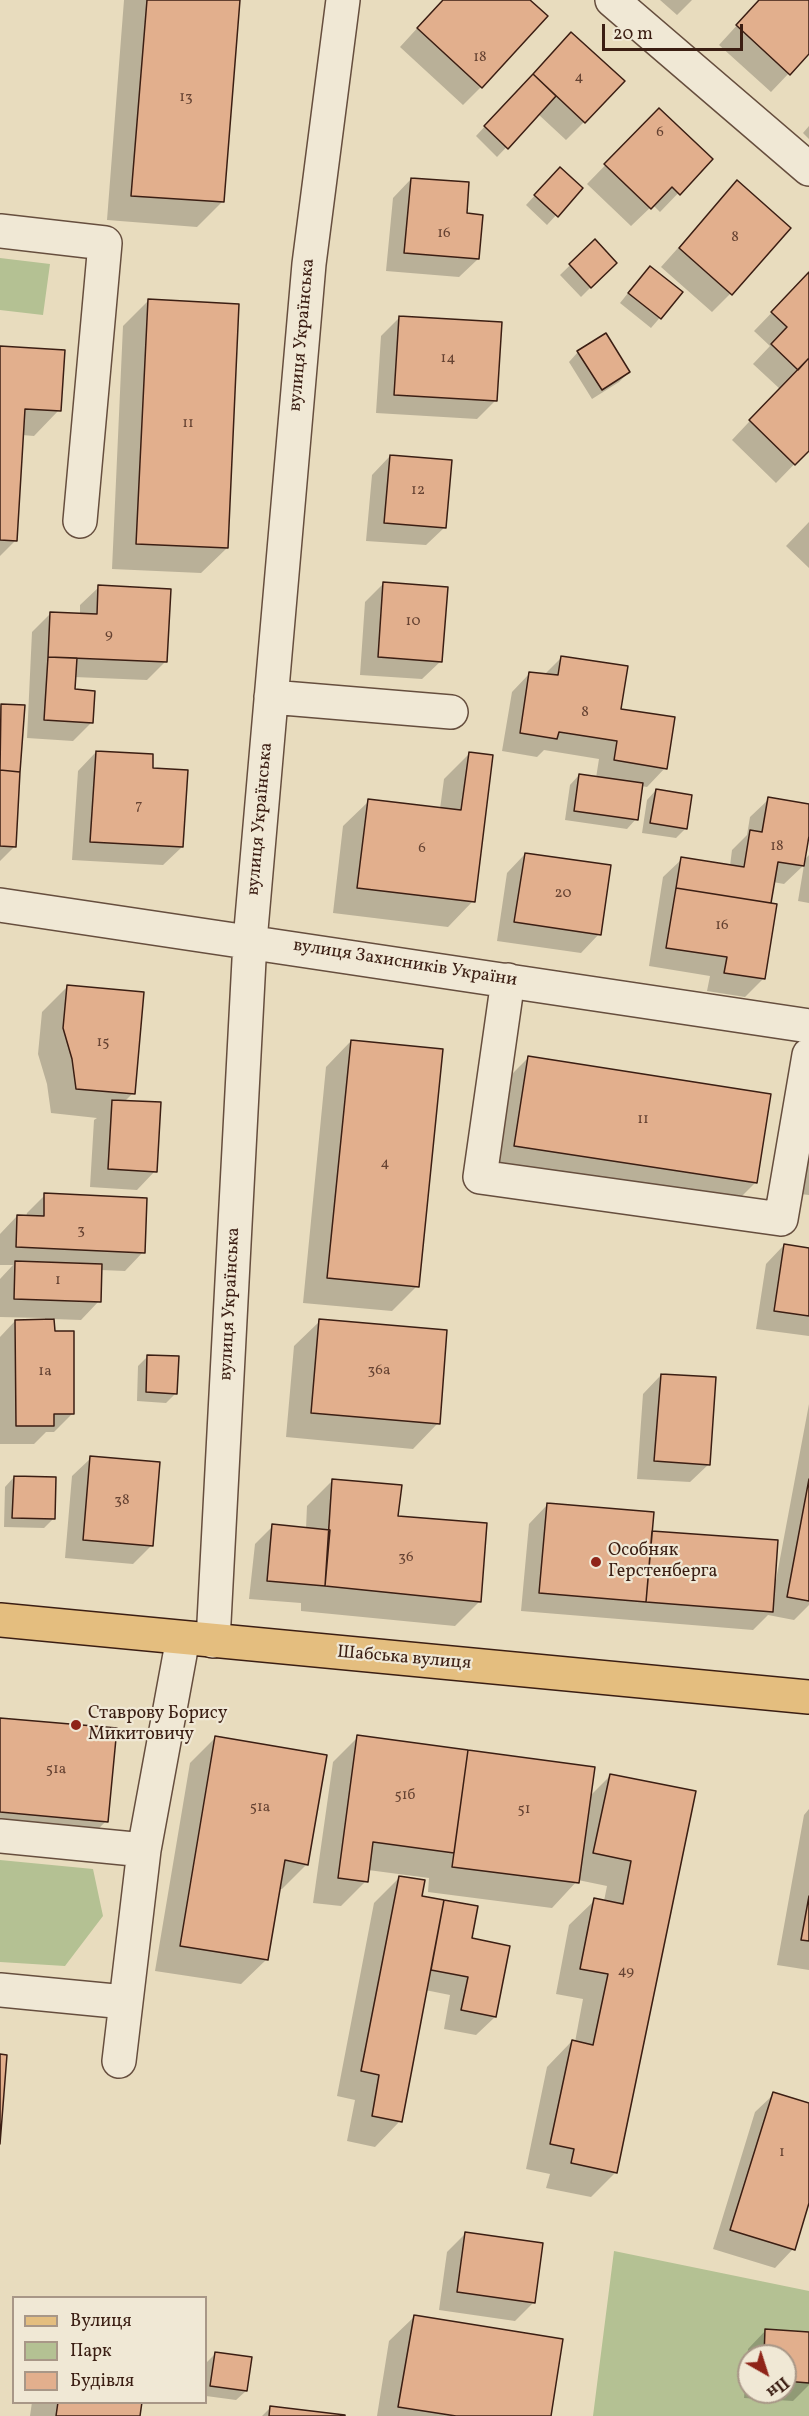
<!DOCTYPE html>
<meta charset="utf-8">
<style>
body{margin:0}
#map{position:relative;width:809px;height:2416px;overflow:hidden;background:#e8dcbe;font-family:Vollkorn,serif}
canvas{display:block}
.legend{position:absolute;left:12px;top:2296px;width:195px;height:108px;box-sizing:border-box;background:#f0e8d5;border:2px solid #a89787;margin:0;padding:8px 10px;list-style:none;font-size:18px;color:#3b1e13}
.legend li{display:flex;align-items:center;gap:12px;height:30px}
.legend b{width:30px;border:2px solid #a89787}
.north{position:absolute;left:737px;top:2344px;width:60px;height:60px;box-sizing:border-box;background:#f0e8d5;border:2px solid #a89787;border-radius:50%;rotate:141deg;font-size:16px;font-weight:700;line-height:24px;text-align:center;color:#3b1e13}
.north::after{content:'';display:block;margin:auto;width:21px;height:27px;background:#8f2418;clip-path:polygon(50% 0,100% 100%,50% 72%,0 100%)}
.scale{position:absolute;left:602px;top:24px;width:141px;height:27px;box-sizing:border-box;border:3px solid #3b1e13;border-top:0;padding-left:8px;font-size:18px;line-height:21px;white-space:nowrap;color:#3b1e13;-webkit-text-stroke:4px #f0e8d5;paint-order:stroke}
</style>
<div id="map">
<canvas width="809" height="2416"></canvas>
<ul class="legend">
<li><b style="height:8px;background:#e4be7f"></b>Вулиця</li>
<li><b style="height:16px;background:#b4c193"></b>Парк</li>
<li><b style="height:16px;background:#e2af8d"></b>Будівля</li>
</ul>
<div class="north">Пн</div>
<div class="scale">20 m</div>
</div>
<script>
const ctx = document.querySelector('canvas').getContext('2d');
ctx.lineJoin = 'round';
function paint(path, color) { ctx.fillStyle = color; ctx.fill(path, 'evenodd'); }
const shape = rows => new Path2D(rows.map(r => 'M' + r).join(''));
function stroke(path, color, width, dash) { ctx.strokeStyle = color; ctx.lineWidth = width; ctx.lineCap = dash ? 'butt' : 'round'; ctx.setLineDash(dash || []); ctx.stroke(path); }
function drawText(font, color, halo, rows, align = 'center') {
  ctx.font = font + ' Vollkorn,serif'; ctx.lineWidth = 4.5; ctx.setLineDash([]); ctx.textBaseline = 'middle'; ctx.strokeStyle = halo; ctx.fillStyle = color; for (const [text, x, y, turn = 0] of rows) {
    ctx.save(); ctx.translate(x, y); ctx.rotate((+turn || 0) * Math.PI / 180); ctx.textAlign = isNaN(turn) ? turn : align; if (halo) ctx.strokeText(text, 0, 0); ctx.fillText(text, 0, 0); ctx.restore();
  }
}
const green = shape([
 [0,258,50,264,43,315,0,310],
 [0,1860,93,1869,103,1916,65,1966,0,1962],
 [614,2251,809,2291,809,2416,593,2416],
 [749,2356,785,2356,785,2392,749,2392]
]);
const shadow = shape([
 [124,0,239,0,223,201,197,227,107,220],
 [443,0,528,0,481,87,463,105,400,47],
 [660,0,692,0,677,15],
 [760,0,809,0,809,52,771,92,719,45],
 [553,52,584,122,566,140,538,114,497,157,476,136],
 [659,110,711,159,660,212,653,205,631,226,587,184],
 [809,126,809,139,803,133],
 [551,178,581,188,547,225,526,205],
 [411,179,465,215,478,259,459,277,386,271,393,198],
 [737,182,731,293,712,312,661,267],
 [595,241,615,263,581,297,560,275],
 [809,274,809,449,776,483,732,440,780,389,753,364,770,346,754,331],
 [641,277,681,293,651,328,620,303],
 [148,301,227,548,201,573,112,569,123,326],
 [400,317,495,401,477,419,376,413,381,336],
 [0,348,59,410,34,436,22,435,16,540,0,556],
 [578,352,629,372,619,382,592,399,569,362],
 [390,456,445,527,426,545,366,541,372,475],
 [809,522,809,568,786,546],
 [384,583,441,661,422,679,360,675,365,602],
 [99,587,165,662,147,680,74,677,73,691,92,722,73,741,27,738,32,632,51,613,80,614,80,605],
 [562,657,620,710,665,768,647,787,641,786,636,819,627,829,565,820,570,785,579,775,596,778,599,759,544,750,537,757,502,751,512,692,530,673,544,675],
 [1,706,15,846,0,861,0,707],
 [96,752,151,770,182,847,163,865,72,860,78,771],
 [469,754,473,901,448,927,333,913,343,826,369,801,440,809,444,779],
 [656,790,686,828,676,838,642,833,647,800],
 [769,799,809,805,809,827,804,860,809,855,809,903,798,901,804,865,784,884,773,882,763,979,745,997,707,991,710,976,649,966,663,877,682,859,730,866,732,850,747,835,750,817],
 [525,854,599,934,581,953,497,941,507,873],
 [67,987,133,1093,124,1102,155,1171,137,1190,90,1187,94,1120,97,1118,51,1113,47,1084,38,1054,42,1012],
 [351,1041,417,1286,392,1311,303,1303,326,1067],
 [528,1058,756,1182,731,1207,490,1171,503,1083],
 [809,1129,809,1195,800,1194],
 [45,1195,143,1252,125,1271,101,1270,99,1301,81,1320,53,1319,53,1333,73,1413,54,1432,46,1432,34,1444,0,1444,0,1337,15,1321,45,1321,45,1318,0,1317,0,1279,13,1265,0,1265,0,1234,17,1216,26,1217,27,1213],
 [784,1245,809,1249,809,1336,756,1329,766,1264],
 [320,1321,438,1423,413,1449,286,1437,294,1346],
 [148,1356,176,1393,166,1403,137,1401,138,1366],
 [661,1375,709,1464,690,1482,637,1479,643,1394],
 [809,1404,809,1605,794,1620,768,1615,753,1630,521,1611,529,1524,547,1505,651,1532,776,1580],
 [91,1458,152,1545,133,1564,65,1558,72,1476],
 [14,1477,53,1519,44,1528,4,1527,5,1487],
 [333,1480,396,1517,480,1601,455,1626,301,1611,301,1603,249,1599,255,1544,273,1526,306,1529,307,1506],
 [0,1719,106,1821,72,1856,0,1849],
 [358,1737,589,1797,610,1776,694,1793,616,2172,591,2197,546,2188,550,2174,526,2169,547,2067,572,2041,575,2042,583,1999,556,1994,569,1925,595,1900,604,1901,607,1886,578,1880,552,1908,428,1892,429,1878,368,1870,366,1881,341,1906,313,1903,333,1762],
 [215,1738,307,1864,282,1889,278,1889,267,1959,241,1984,155,1971,190,1763],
 [809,1809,809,1970,777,1965,804,1815],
 [400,1877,420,1897,476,1908,470,1939,495,2017,476,2035,444,2029,450,1995,425,1990,400,2121,375,2147,347,2141,355,2100,337,2096,374,1903],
 [774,2094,809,2104,809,2198,793,2249,775,2268,713,2249,755,2112],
 [465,2234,534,2302,515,2321,439,2310,447,2252],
 [415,2316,549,2416,377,2416,389,2341],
 [766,2330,809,2334,809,2385,793,2401,744,2398,748,2349],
 [749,2356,785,2356,785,2392,749,2392],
 [216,2353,246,2391,236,2400,206,2396,206,2363],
 [32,2402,140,2402,139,2416,30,2416],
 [271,2407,343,2416,262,2416]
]);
const building = shape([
 [147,0,240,0,224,202,131,196,147,0],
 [443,0,530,0,548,16,482,88,417,28,443,0],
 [759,0,809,0,809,54,790,75,736,25,759,0],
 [571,32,625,81,585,123,533,74,571,32],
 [533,74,556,96,508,149,484,126,533,74],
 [659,108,713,159,680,195,672,187,651,209,604,164,659,108],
 [560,167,583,188,558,217,534,195,560,167],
 [411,178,469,182,467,213,483,215,479,259,404,253,411,178],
 [737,180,791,228,732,295,679,248,737,180],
 [595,239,617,263,591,288,569,264,595,239],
 [650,266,683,292,661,319,628,293,650,266],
 [809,272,809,358,798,370,771,344,787,327,771,312,809,272],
 [148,299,239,304,228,548,136,544,148,299],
 [399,316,502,322,497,401,394,395,399,316],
 [606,333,630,372,602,390,577,351,606,333],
 [0,346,65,350,61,411,25,409,17,541,0,540,0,346],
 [809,358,809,451,795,465,749,420,809,358],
 [390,455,452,460,446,528,384,523,390,455],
 [383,582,448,587,442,662,378,657,383,582],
 [98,585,171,589,167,662,48,657,50,612,97,614,98,585],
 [561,656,628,666,621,709,675,717,667,769,614,760,617,741,559,732,557,739,520,733,529,672,558,675,561,656],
 [48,657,77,658,75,689,95,691,93,723,44,720,48,657],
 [1,704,25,705,20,772,0,770,1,704],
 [96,751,153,754,153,768,188,770,183,847,90,842,96,751],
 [469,752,493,755,475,902,357,888,368,799,461,810,469,752],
 [0,770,20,772,16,847,0,846,0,770],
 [579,774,643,783,638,820,574,811,579,774],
 [656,789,692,795,687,829,650,823,656,789],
 [768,797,809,804,809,836,804,866,778,862,771,903,676,888,681,857,744,867,750,830,762,832,768,797],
 [525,853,611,865,601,935,514,922,525,853],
 [676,888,777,904,765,979,724,973,727,957,666,948,676,888],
 [67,985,144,992,135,1094,76,1089,72,1059,63,1028,67,985],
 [351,1040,443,1049,419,1287,327,1278,351,1040],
 [528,1056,771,1094,757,1183,514,1146,528,1056],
 [112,1100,161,1102,157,1172,108,1169,112,1100],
 [44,1193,147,1198,145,1253,16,1247,17,1215,44,1216,44,1193],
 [784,1244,809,1248,809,1316,774,1311,784,1244],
 [15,1261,102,1264,101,1302,14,1299,15,1261],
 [54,1319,55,1331,74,1331,74,1414,54,1414,54,1426,16,1426,15,1320,54,1319],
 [319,1319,447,1330,440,1424,311,1413,319,1319],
 [147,1355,179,1356,177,1394,146,1392,147,1355],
 [661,1374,716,1377,710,1465,654,1461,661,1374],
 [90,1456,160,1462,153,1546,83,1540,90,1456],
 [14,1476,56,1477,55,1519,12,1518,14,1476],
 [332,1479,402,1485,398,1516,487,1523,481,1602,325,1586,332,1479],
 [809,1479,809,1601,787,1597,809,1479],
 [547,1503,654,1512,646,1602,539,1593,547,1503],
 [272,1524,330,1530,325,1586,267,1581,272,1524],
 [652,1531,778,1540,773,1612,646,1602,652,1531],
 [0,1718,117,1728,108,1822,0,1812,0,1718],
 [357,1735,468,1750,454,1853,373,1842,368,1882,338,1878,357,1735],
 [215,1736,327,1755,308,1865,285,1860,268,1960,180,1946,215,1736],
 [468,1750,595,1767,579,1883,452,1867,468,1750],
 [610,1774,696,1791,617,2173,571,2163,574,2149,550,2144,572,2040,593,2045,608,1974,580,1969,594,1898,623,1904,631,1861,593,1853,610,1774],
 [399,1876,425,1880,422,1896,444,1900,402,2122,372,2116,379,2075,361,2071,399,1876],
 [809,1896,809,1941,801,1940,809,1896],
 [444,1900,478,1906,472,1938,510,1946,496,2017,461,2010,468,1977,431,1970,444,1900],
 [0,2054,7,2055,0,2144,0,2054],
 [773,2092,809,2103,809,2203,795,2250,730,2230,773,2092],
 [465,2232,543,2243,535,2303,457,2292,465,2232],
 [414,2315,563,2339,551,2416,456,2416,398,2407,414,2315],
 [765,2329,809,2332,809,2383,785,2381,785,2356,764,2356,765,2329],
 [215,2352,252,2357,247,2391,210,2386,215,2352],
 [58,2402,142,2402,140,2416,56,2416,58,2402],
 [270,2406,345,2415,345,2416,269,2416,270,2406]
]);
const minor = shape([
 [612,0,809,169],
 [0,231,105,243,80,521],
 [271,697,451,712],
 [0,905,809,1026],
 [508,980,480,1177,781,1219,809,1055],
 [213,1641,250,941,309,264,343,0],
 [0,1836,144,1850],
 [0,1990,125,2002],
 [119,2061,144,1850,183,1638]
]);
const major = shape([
 [0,1620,809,1697]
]);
const markers = [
 [596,1562,6,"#8f2418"],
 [76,1725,6,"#8f2418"]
];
const numberNames = [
 ["18",480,58],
 ["4",579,78],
 ["13",186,98],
 ["6",660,133],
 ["16",444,234],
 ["8",735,238],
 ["14",448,359],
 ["11",188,424],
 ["12",418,491],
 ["10",413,622],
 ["9",109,635],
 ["8",585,713],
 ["7",139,806],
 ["18",777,847],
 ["6",422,849],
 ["20",563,894],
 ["16",722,926],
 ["15",103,1043],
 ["11",643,1120],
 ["4",385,1164],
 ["3",81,1231],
 ["1",58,1281],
 ["36а",379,1371],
 ["1а",45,1372],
 ["38",122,1501],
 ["36",406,1558],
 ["51а",56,1770],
 ["51б",405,1796],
 ["51а",260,1808],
 ["51",524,1810],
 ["49",626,1972],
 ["1",782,2153]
];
const streetNames = [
 ["вулиця Українська",303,335,-85],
 ["вулиця Українська",261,819,-85],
 ["вулиця Захисників України",405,964,9],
 ["вулиця Українська",231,1304,-87],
 ["Шабська вулиця",404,1659,5]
];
const poiNames = [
 ["Особняк",608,1552],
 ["Герстенберга",608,1573],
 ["Ставрову Борису",88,1715],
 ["Микитовичу",88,1736]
];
paint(green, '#b4c193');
paint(shadow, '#0003');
paint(building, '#e2af8d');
stroke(building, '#3b1e13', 1.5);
stroke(minor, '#664e3e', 36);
stroke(major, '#3b1e13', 36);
stroke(minor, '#f0e8d5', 33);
stroke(major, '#e4be7f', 33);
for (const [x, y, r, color] of markers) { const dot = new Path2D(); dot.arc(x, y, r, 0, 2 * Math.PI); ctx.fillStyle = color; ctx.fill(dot); stroke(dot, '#f0e8d5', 2); }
drawText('15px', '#654232', null, numberNames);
drawText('18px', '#3b1e13', '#f0e8d5', streetNames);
drawText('18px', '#3b1e13', '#f0e8d5', poiNames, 'left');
</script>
